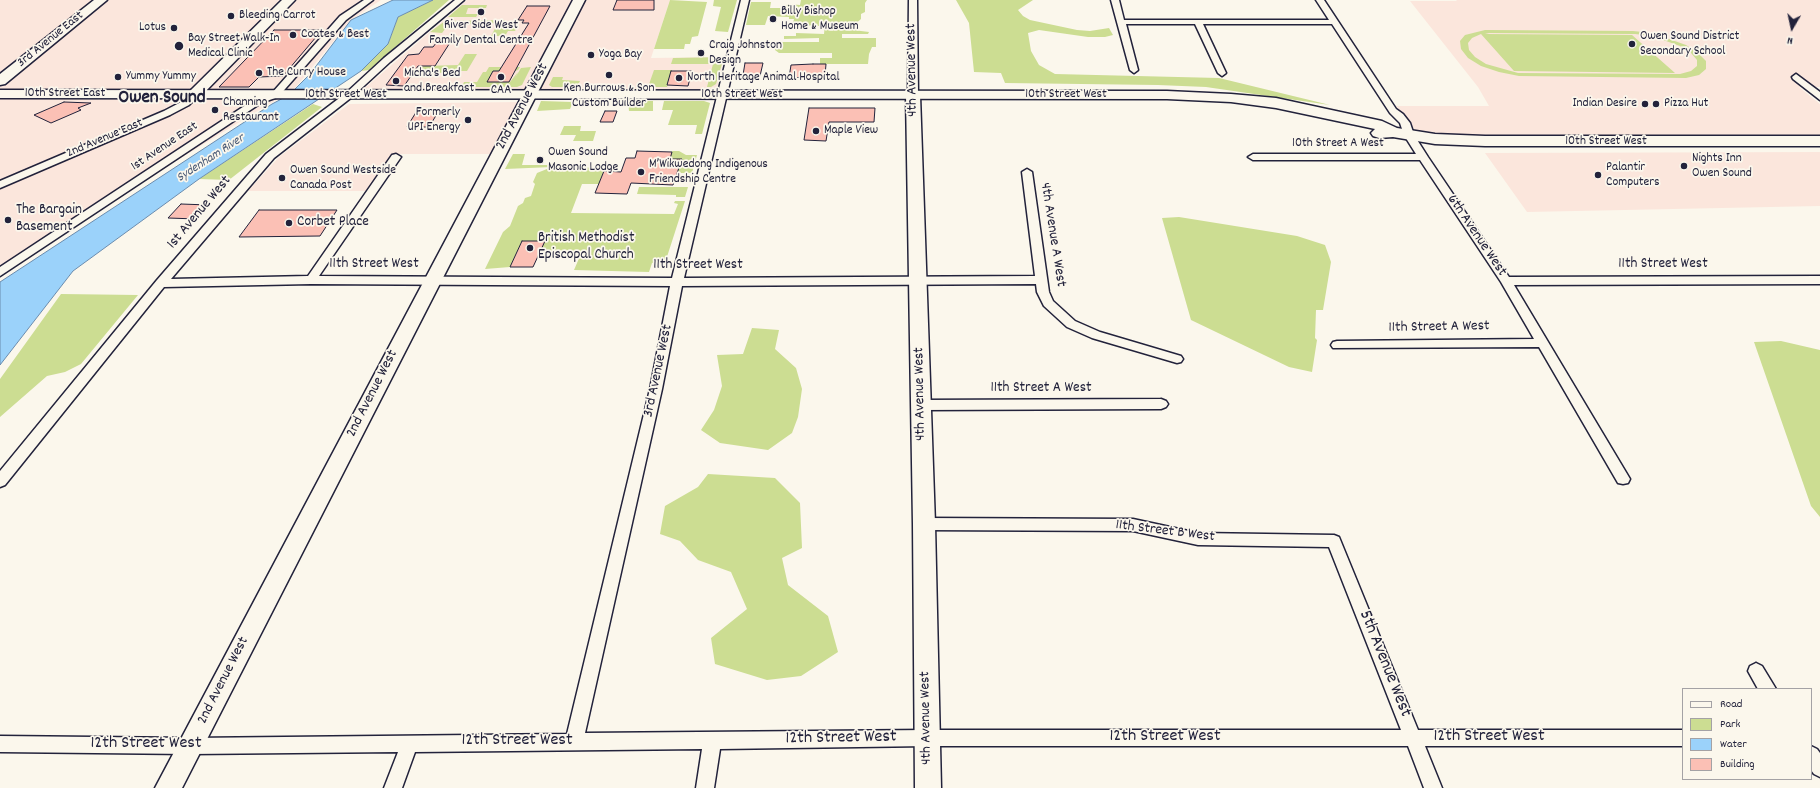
<!DOCTYPE html>
<meta charset="utf-8">
<style>
body{margin:0}
#map{position:relative;width:1820px;height:788px;overflow:hidden;background:#fbf7ec;font-family:Dekko,sans-serif}
canvas{display:block}
.legend{position:absolute;left:1682px;top:688px;width:130px;height:92px;box-sizing:border-box;background:#fbf7ec;border:1px solid #a4a2a5;margin:0;padding:5px 7px;list-style:none;font-size:12px;color:#22223b}
.legend li{display:flex;align-items:center;gap:8px;height:20px}
.legend b{width:20px;border:1px solid #a4a2a5}
.north{position:absolute;left:1772px;top:8px;width:40px;height:40px;-webkit-text-stroke:3px #fbf7ec;paint-order:stroke;rotate:189deg;font-size:11px;font-weight:700;line-height:16px;text-align:center;color:#22223b}
.north::after{content:'';display:block;margin:auto;width:14px;height:18px;background:#22223b;clip-path:polygon(50% 0,100% 100%,50% 72%,0 100%)}
</style>
<div id="map">
<canvas width="1820" height="788"></canvas>
<ul class="legend">
<li><b style="height:5px;background:#fbf7ec"></b>Road</li>
<li><b style="height:11px;background:#ccdd92"></b>Park</li>
<li><b style="height:11px;background:#9bd2fa"></b>Water</li>
<li><b style="height:11px;background:#fbc0b5"></b>Building</li>
</ul>
<div class="north">N</div>
</div>
<script>
const ctx = document.querySelector('canvas').getContext('2d');
ctx.lineJoin = 'round';
function paint(path, color) { ctx.fillStyle = color; ctx.fill(path, 'evenodd'); }
const shape = rows => new Path2D(rows.map(r => 'M' + r).join(''));
function stroke(path, color, width, dash) { ctx.strokeStyle = color; ctx.lineWidth = width; ctx.lineCap = dash ? 'butt' : 'round'; ctx.setLineDash(dash || []); ctx.stroke(path); }
function drawText(font, color, halo, rows, align = 'center') {
  ctx.font = font + ' Dekko,sans-serif'; ctx.lineWidth = 3.5; ctx.setLineDash([]); ctx.textBaseline = 'middle'; ctx.strokeStyle = halo; ctx.fillStyle = color; for (const [text, x, y, turn = 0] of rows) {
    ctx.save(); ctx.translate(x, y); ctx.rotate((+turn || 0) * Math.PI / 180); ctx.textAlign = isNaN(turn) ? turn : align; if (halo) ctx.strokeText(text, 0, 0); ctx.fillText(text, 0, 0); ctx.restore();
  }
}
const built = shape([
 [0,0,381,0,351,20,291,93,269,104,0,269],
 [467,0,670,0,651,58,724,57,716,93,359,93],
 [1456,0,1820,0,1820,87,1799,87,1820,104,1820,137,1484,139,1418,134,1396,106,1489,106,1478,87,1410,1,1457,1],
 [520,102,492,154,395,154,367,191,248,191,279,157,349,104],
 [1820,152,1820,206,1527,212,1485,153]
]);
const green = shape([
 [433,0,449,0,369,70,361,71,388,44,398,17],
 [670,0,707,2,698,36,692,37,690,44,685,44,684,49,654,49],
 [714,0,737,0,728,32,715,31,721,7,713,6],
 [801,0,867,0,865,3,865,12,861,14,861,19,854,25,853,30,869,32,868,34,842,34,842,38,876,38,876,47,872,47,869,54,868,64,820,64,820,58,832,58,832,53,779,53,775,50,777,42,819,42,819,38,784,39,784,36,796,36,796,33,824,34,825,24,819,26,799,25,793,23,794,19,789,19,789,17,768,16,765,25,746,25,751,2,771,2,770,8,782,8,788,4,800,5],
 [956,0,1033,0,1018,10,1023,16,1030,20,1077,30,1090,31,1109,28,1113,35,1105,37,1088,37,1039,30,1028,33,1031,51,1039,65,1055,74,1219,78,1330,105,1206,87,1158,85,1005,83,1001,73,974,72,969,23],
 [462,5,487,5,486,8,468,8,466,14,478,14,476,17,448,17],
 [505,20,502,26,518,26,515,31,508,31,505,36,491,36,498,23,448,25,442,33,430,32,445,21],
 [1485,30,1633,31,1652,33,1686,45,1698,53,1706,61,1706,69,1699,75,1686,78,1519,76,1499,72,1481,66,1468,58,1461,49,1460,41,1465,35],
 [1489,33,1635,34,1652,36,1680,46,1691,53,1697,60,1697,66,1691,71,1680,74,1518,73,1486,64,1475,57,1469,50,1468,43,1472,38,1481,34,1514,71,1675,73,1632,35,1485,34],
 [465,54,477,54,467,71,446,71,444,73,418,71,421,67,425,66,458,65],
 [724,57,716,84,711,87,707,87,713,64,671,64,673,58],
 [489,67,520,67,518,70,515,71,493,71,487,82,510,82,518,72,515,78,521,68,531,67,522,85,517,87,462,87,464,82,477,82,483,72,486,72],
 [654,70,672,70,667,87,648,87],
 [553,77,563,77,562,80,580,81,577,87,552,87,549,85],
 [541,101,573,102,570,109,537,111],
 [628,101,653,101,653,111,629,111],
 [664,101,704,101,710,103,702,134,695,134,697,125,668,125,673,110,662,110],
 [313,104,322,107,229,180,199,179],
 [564,126,581,126,580,131,596,131,593,141,573,141,576,135,560,135],
 [672,151,679,151,686,155,697,155,692,173,677,173,682,159,670,159],
 [513,154,525,154,522,165,554,165,554,167,605,168,599,184,582,184,571,213,674,214,678,204,674,203,675,201,685,201,665,263,652,263,649,272,574,270,580,256,538,256,544,241,522,241,510,267,485,269,503,232,510,226,518,206,523,203,525,198,531,196,535,184,533,182,537,173,552,167,505,169],
 [639,187,688,187,685,197,676,197,676,195,637,194],
 [1179,217,1297,236,1325,245,1331,262,1323,310,1316,310,1315,338,1317,340,1312,372,1289,367,1191,320,1162,218],
 [61,294,138,295,81,364,65,372,47,376,0,417,0,379],
 [752,328,779,330,775,349,796,368,802,389,798,417,792,433,768,450,720,443,701,430,714,410,722,386,717,355,743,354],
 [1781,341,1820,350,1820,517,1811,506,1754,342],
 [708,474,775,478,800,503,802,548,782,558,788,585,828,616,838,652,801,676,767,680,715,664,711,638,747,609,731,572,698,560,680,541,660,534,665,506,698,487]
]);
const water = shape([
 [393,0,433,0,398,17,388,44,361,71,199,179,73,271,0,365,0,282,272,104,289,95,310,74,351,20,393,0]
]);
const building = shape([
 [617,0,654,0,654,10,613,10,617,0],
 [527,6,550,6,509,82,487,82,493,71,499,71,529,23,522,23,524,20,518,20,527,6],
 [274,30,322,30,283,76,259,77,249,87,219,87,274,30],
 [440,38,453,38,435,66,418,66,404,86,386,85,408,55,419,54,424,47,433,47,440,38],
 [745,63,763,63,760,76,743,75,745,63],
 [813,64,826,64,825,76,789,78,791,65,813,64],
 [671,71,692,71,688,86,667,85,671,71],
 [64,102,91,103,78,108,81,110,51,123,34,115,64,102],
 [809,108,875,108,874,122,829,122,826,141,804,140,809,108],
 [418,109,440,109,429,127,407,127,418,109],
 [605,111,617,111,613,122,600,122,605,111],
 [637,151,672,152,670,159,682,159,673,185,631,183,627,194,595,193,604,171,621,172,626,158,635,158,637,151],
 [181,204,209,205,197,219,168,218,181,204],
 [259,210,337,210,320,236,239,237,259,210],
 [522,241,545,241,533,267,510,267,522,241]
]);
const street = shape([
 [364,0,373,0,346,20,278,97,261,103,0,276,0,267,255,99,272,93,340,16,364,0],
 [455,0,464,0,390,62,352,97,274,158,171,279,308,276,392,155,396,154,401,157,319,276,672,278,741,0,749,0,684,278,1035,276,1022,172,1027,169,1032,172,1049,292,1053,301,1075,321,1100,332,1181,356,1183,359,1181,362,1177,363,1092,338,1067,327,1044,306,1037,292,1036,284,682,286,662,389,585,733,928,730,1401,730,1329,547,1198,545,1133,531,924,530,919,528,917,524,919,520,924,518,1133,519,1198,533,1334,535,1339,537,1418,730,1683,730,1683,746,1425,746,1442,788,1424,788,1408,746,928,746,720,749,714,788,696,788,702,749,415,752,402,788,384,788,398,752,190,754,0,752,0,736,190,738,567,734,650,389,670,286,311,284,164,287,5,485,0,487,0,471,157,280,266,154,346,93,384,58,455,0],
 [909,0,917,0,918,95,913,98,908,95,909,0],
 [1111,0,1119,0,1124,20,1329,20,1316,0,1324,0,1396,109,1403,114,1410,123,1414,135,1428,157,1509,277,1820,276,1820,284,1514,285,1630,479,1628,483,1623,484,1618,483,1539,347,1333,348,1331,345,1333,342,1337,341,1534,339,1501,282,1420,160,1253,160,1248,157,1253,154,1416,154,1404,135,1400,123,1390,113,1332,24,1203,24,1226,73,1222,76,1218,73,1195,24,1126,24,1138,70,1134,73,1130,70,1111,0],
 [1796,74,1820,92,1820,100,1793,79,1792,77,1796,74],
 [195,91,200,94,189,105,170,115,0,188,0,181,164,111,183,101,195,91],
 [1161,399,1166,401,1168,404,1166,407,1161,409,921,410,916,408,914,405,916,402,921,400,1161,399],
 [1756,663,1762,666,1776,689,1758,689,1748,671,1750,666,1756,663],
 [1811,746,1817,749,1820,753,1820,777,1814,774,1811,770,1811,746]
]);
const secondary = shape([
 [94,0,107,0,5,84,0,85,0,74,94,0],
 [282,0,295,0,200,97,190,97,188,94,190,91,282,0],
 [573,0,585,0,182,788,155,788,573,0],
 [913,91,918,92,920,95,935,524,941,788,915,788,913,524,906,95,908,92,913,91]
]);
const primary = shape([
 [0,90,1167,91,1231,94,1276,98,1382,121,1397,128,1435,134,1485,136,1820,136,1820,146,1485,146,1435,144,1393,137,1379,138,1373,136,1371,133,1375,129,1276,108,1231,102,1167,99,0,98,0,90]
]);
const markers = [
 [481,12,4,"#22223b"],
 [231,16,4,"#22223b"],
 [773,19,4,"#22223b"],
 [174,28,4,"#22223b"],
 [293,35,4,"#22223b"],
 [1632,44,4,"#22223b"],
 [179,46,5,"#22223b"],
 [701,53,4,"#22223b"],
 [591,55,4,"#22223b"],
 [259,73,4,"#22223b"],
 [609,75,4,"#22223b"],
 [118,77,4,"#22223b"],
 [501,77,4,"#22223b"],
 [679,78,4,"#22223b"],
 [396,81,4,"#22223b"],
 [1645,104,4,"#22223b"],
 [1656,104,4,"#22223b"],
 [215,110,4,"#22223b"],
 [468,120,4,"#22223b"],
 [816,131,4,"#22223b"],
 [540,160,4,"#22223b"],
 [1684,166,4,"#22223b"],
 [641,172,4,"#22223b"],
 [1598,175,4,"#22223b"],
 [282,178,4,"#22223b"],
 [8,220,4,"#22223b"],
 [289,223,4,"#22223b"],
 [530,248,4,"#22223b"]
];
const farPoinames = [
 ["Billy Bishop",781,12],
 ["Home & Museum",781,27],
 ["Bleeding Carrot",239,16],
 ["River Side West",481,26,"center"],
 ["Family Dental Centre",481,41,"center"],
 ["Lotus",166,28,"right"],
 ["Coates & Best",301,35],
 ["Owen Sound District",1640,37],
 ["Secondary School",1640,52],
 ["Bay Street Walk-In",188,39],
 ["Medical Clinic",188,54],
 ["Craig Johnston",709,46],
 ["Design",709,61],
 ["Yoga Bay",599,55],
 ["The Curry House",267,73],
 ["Micha's Bed",404,74],
 ["and Breakfast",404,89],
 ["Yummy Yummy",126,77],
 ["North Heritage Animal Hospital",687,78],
 ["Ken Burrows & Son",609,89,"center"],
 ["Custom Builder",609,104,"center"],
 ["CAA",501,91,"center"],
 ["Channing",223,103],
 ["Restaurant",223,118],
 ["Indian Desire",1637,104,"right"],
 ["Pizza Hut",1664,104],
 ["Formerly",460,113,"right"],
 ["UPI Energy",460,128,"right"],
 ["Maple View",824,131],
 ["Owen Sound",548,153],
 ["Masonic Lodge",548,168],
 ["Nights Inn",1692,159],
 ["Owen Sound",1692,174],
 ["M’Wikwedong Indigenous",649,165],
 ["Friendship Centre",649,180],
 ["Palantir",1606,168],
 ["Computers",1606,183],
 ["Owen Sound Westside",290,171],
 ["Canada Post",290,186]
];
const farStreetnames = [
 ["3rd Avenue East",51,40,-39],
 ["10th Street East",65,94],
 ["10th Street West",346,95],
 ["10th Street West",742,95],
 ["10th Street West",1066,95],
 ["2nd Avenue East",105,139,-23],
 ["10th Street West",1606,142],
 ["10th Street A West",1338,144],
 ["1st Avenue East",165,147,-34]
];
const farWaternames = [
 ["Sydenham River",211,159,-33]
];
const streetNames = [
 ["4th Avenue West",913,70,-91],
 ["2nd Avenue West",523,107,-62],
 ["1st Avenue West",200,213,-50],
 ["4th Avenue A West",1052,235,81],
 ["6th Avenue West",1476,236,56],
 ["11th Street West",374,265],
 ["11th Street West",1663,265],
 ["11th Street West",698,266],
 ["11th Street A West",1439,328,-1],
 ["3rd Avenue West",659,371,-78],
 ["11th Street A West",1041,389],
 ["2nd Avenue West",373,394,-63],
 ["4th Avenue West",921,394,-91],
 ["11th Street B West",1165,532,7],
 ["2nd Avenue West",224,681,-63],
 ["4th Avenue West",927,718,-91]
];
const poiNames = [
 ["The Bargain",16,211],
 ["Basement",16,228],
 ["Corbet Place",297,223],
 ["British Methodist",538,239],
 ["Episcopal Church",538,256]
];
const nearStreetnames = [
 ["5th Avenue West",1384,664,68],
 ["12th Street West",1165,738],
 ["12th Street West",1489,738],
 ["12th Street West",841,739,-1],
 ["12th Street West",517,742],
 ["12th Street West",146,745]
];
const farTownnames = [
 ["Owen Sound",162,99]
];
paint(built, '#fbe6dc');
paint(green, '#ccdd92');
paint(water, '#9bd2fa');
stroke(water, '#6b8cae', 1);
paint(building, '#fbc0b5');
stroke(building, '#22223b', 1);
stroke(street, '#22223b', 3);
stroke(secondary, '#22223b', 3);
stroke(primary, '#22223b', 3);
paint(street, '#fbf7ec');
paint(secondary, '#fbf7ec');
paint(primary, '#fbf7ec');
for (const [x, y, r, color] of markers) { const dot = new Path2D(); dot.arc(x, y, r, 0, 2 * Math.PI); ctx.fillStyle = color; ctx.fill(dot); stroke(dot, '#fbf7ec', 1.5); }
drawText('13px', '#22223b', '#fbf7ec', farPoinames, 'left');
drawText('13px', '#22223b', '#fbf7ec', farStreetnames);
drawText('italic 13px', '#465774', '#fbf7ec', farWaternames);
drawText('15px', '#22223b', '#fbf7ec', streetNames);
drawText('15px', '#22223b', '#fbf7ec', poiNames, 'left');
drawText('18px', '#22223b', '#fbf7ec', nearStreetnames);
drawText('bold 19px', '#22223b', '#fbf7ec', farTownnames);
</script>
